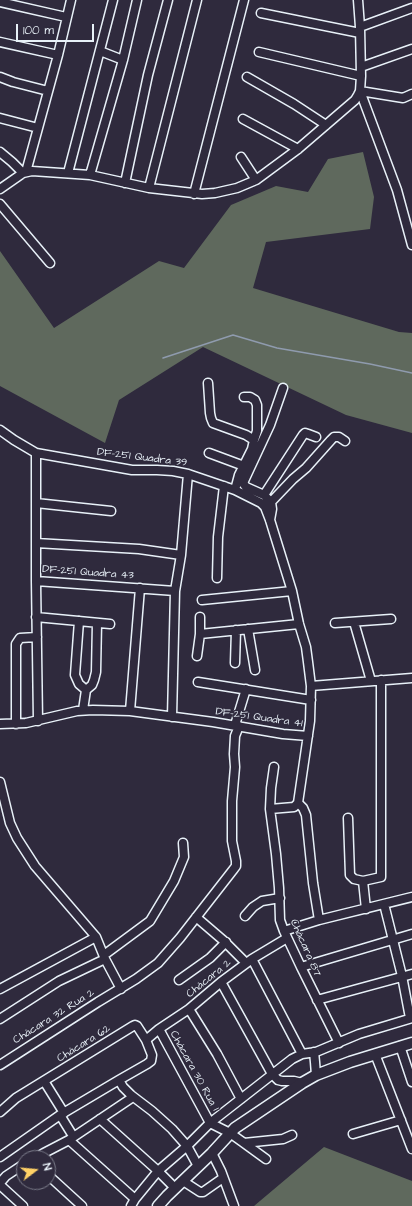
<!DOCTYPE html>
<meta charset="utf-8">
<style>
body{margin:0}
#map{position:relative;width:412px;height:1206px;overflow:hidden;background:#2f2a3d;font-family:"Architects Daughter",sans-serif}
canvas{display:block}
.north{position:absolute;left:16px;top:1150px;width:40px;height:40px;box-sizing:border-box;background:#2f2a3d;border:1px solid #797a88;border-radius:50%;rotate:74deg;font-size:11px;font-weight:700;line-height:16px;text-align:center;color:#e8f1f8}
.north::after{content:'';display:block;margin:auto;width:14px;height:18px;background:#ffd166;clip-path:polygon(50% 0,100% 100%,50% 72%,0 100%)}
.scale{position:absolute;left:16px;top:24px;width:78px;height:18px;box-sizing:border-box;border:2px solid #e8f1f8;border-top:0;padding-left:5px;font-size:12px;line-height:14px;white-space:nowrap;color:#e8f1f8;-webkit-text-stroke:3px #2f2a3d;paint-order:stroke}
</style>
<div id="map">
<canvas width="412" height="1206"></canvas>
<div class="north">N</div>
<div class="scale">100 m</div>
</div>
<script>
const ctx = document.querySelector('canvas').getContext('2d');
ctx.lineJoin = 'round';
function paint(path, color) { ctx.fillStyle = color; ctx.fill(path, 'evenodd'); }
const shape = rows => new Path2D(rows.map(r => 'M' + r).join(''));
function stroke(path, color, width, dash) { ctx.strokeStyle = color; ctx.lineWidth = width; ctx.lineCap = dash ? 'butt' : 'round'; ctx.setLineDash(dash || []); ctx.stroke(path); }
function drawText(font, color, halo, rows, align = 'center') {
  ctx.font = font + ' "Architects Daughter",sans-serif'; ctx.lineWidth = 3; ctx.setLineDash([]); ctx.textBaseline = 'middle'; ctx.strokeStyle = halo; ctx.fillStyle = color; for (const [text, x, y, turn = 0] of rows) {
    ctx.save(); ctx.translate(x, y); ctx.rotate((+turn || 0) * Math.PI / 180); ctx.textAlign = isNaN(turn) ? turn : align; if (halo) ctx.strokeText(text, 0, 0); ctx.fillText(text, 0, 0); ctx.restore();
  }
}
const green = shape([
 [363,152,374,197,370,229,266,242,253,288,399,332,412,333,412,433,346,415,203,347,119,400,105,443,0,386,0,251,54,328,159,261,184,268,231,205,276,186,308,192,328,159],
 [324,1147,412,1181,412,1206,254,1206]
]);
const stream = shape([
 [163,358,233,335,277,348,370,364,412,373]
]);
const minor = shape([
 [0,2,66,17],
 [261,13,360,33],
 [360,27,412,8],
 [0,42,58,55],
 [100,51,123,60],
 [259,52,361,76],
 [361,67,412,49],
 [0,77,13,82,48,91],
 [247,77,294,104,326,125],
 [412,94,403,98,360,91,397,190,412,245],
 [0,118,38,128],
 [243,119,298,149],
 [0,152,12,162,23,173],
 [241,157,256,180],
 [26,172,58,55,71,0],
 [68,173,113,0],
 [90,175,123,60,137,0],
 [125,183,148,75,168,0],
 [149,188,197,0],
 [0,189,23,173,32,171,90,175,149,188,202,194,215,193,237,188,256,180,298,149,355,100,358,95,360,91,361,76,360,27,358,0],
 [194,194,244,0],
 [0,204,50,263],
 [208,383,210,413,211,418,213,423,246,435,254,440,252,449,239,475,235,490],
 [244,397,250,397,255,400,257,405,257,431,254,440],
 [0,430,14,440,36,453,132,470,157,470,173,471,188,474,235,490,261,503,265,507,270,520,292,591,299,624,306,647,308,662,311,686,310,721,298,803],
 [36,453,36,581,38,721],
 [209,453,244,466],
 [264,495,303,435,305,433,308,434,316,437],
 [271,502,293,479,306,468,331,440,334,437,339,437,345,441],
 [36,503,111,511],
 [270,520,272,509,271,502,264,495,246,487,243,483,270,425,283,388],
 [36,543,139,549,181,555],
 [217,578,218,537,224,486],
 [36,581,175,591],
 [202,600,292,591],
 [36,617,110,624],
 [79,621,75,675,79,684,86,690],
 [354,622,371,681],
 [335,623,391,619],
 [248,629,255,670],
 [200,634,299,624],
 [197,656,200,634,200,617],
 [235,663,236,630],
 [198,682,311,700],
 [311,686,412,678],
 [83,710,86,690,92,685,94,680,96,672,97,623],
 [130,711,140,588],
 [172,717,175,591,181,555,188,474],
 [0,724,26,723,77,711,93,710,130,711,213,722,283,734,308,736],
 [16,724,16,644,20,638,37,637],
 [235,725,246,689],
 [274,767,271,788,270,809,276,854,279,888,280,920,284,931,301,967,339,1043],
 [0,782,10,823,17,838,35,866,96,937,105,959,121,989],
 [270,809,294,807,298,803,303,808,306,815,313,883,319,920],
 [348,818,350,875,354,879,363,881,381,877,381,680],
 [363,881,366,909],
 [384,904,402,976,410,1018],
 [245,916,253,907,262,901,280,898],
 [196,917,224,941,246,963],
 [284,931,319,920,412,897],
 [104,955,150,921,174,881,184,857,183,843],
 [252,959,302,1054],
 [301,967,412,934],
 [179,980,210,958,226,942],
 [221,982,272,1074,278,1080,282,1081,294,1081,302,1083],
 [0,989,96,937],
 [317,1000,412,974],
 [189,1009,217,1054,241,1099],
 [0,1019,59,981,105,959],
 [159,1029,210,1123],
 [146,1040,159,1029,189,1009,221,982,252,959,287,938],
 [400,1046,412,1082],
 [314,1052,315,1062,316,1075],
 [375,1054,412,1149],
 [0,1065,98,1002,136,979,158,963,180,938,233,870,236,866,236,861,232,841,232,801,235,767,234,754,235,736,239,726],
 [119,1080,123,1087,131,1095,152,1111,172,1129,187,1146,198,1166],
 [44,1081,64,1113],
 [0,1112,16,1098,133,1026,135,1025,137,1026,146,1040,152,1055,151,1061,147,1064,119,1080,60,1115,0,1157],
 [60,1115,73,1136],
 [100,1119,158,1171,175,1188],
 [210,1123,230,1133,244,1143,283,1139,292,1135],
 [353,1134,401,1120],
 [69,1140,135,1199],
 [244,1143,266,1159],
 [212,1153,221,1171,234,1206],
 [36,1158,44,1153,69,1140,133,1097],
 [48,1175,82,1206],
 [183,1181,200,1192,203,1192,223,1178],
 [0,1183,6,1176,24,1164],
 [0,1185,23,1206],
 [131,1206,135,1199,158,1171,187,1146,210,1123,292,1059,302,1054,316,1052,359,1034,412,1018]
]);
const major = shape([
 [158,1206,167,1196,212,1153,235,1128,302,1083,316,1075,350,1062,412,1043]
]);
const streetNames = [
 ["DF-251 Quadra 39",142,458,7],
 ["DF-251 Quadra 43",88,573,4],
 ["DF-251 Quadra 41",259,718,8],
 ["Chácara 87",305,948,66],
 ["Chácara 2",209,979,-39],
 ["Chácara 32 Rua 2",54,1017,-32],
 ["Chácara 62",84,1044,-32],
 ["Chácara 30 Rua 1",194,1071,61]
];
paint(green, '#5f695d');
stroke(stream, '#8f9bae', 1.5);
stroke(minor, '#e8f1f8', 11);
stroke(major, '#e8f1f8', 13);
stroke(minor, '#2f2a3d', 8);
stroke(major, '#2f2a3d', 10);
drawText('11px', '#e8f1f8', '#2f2a3d', streetNames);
</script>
